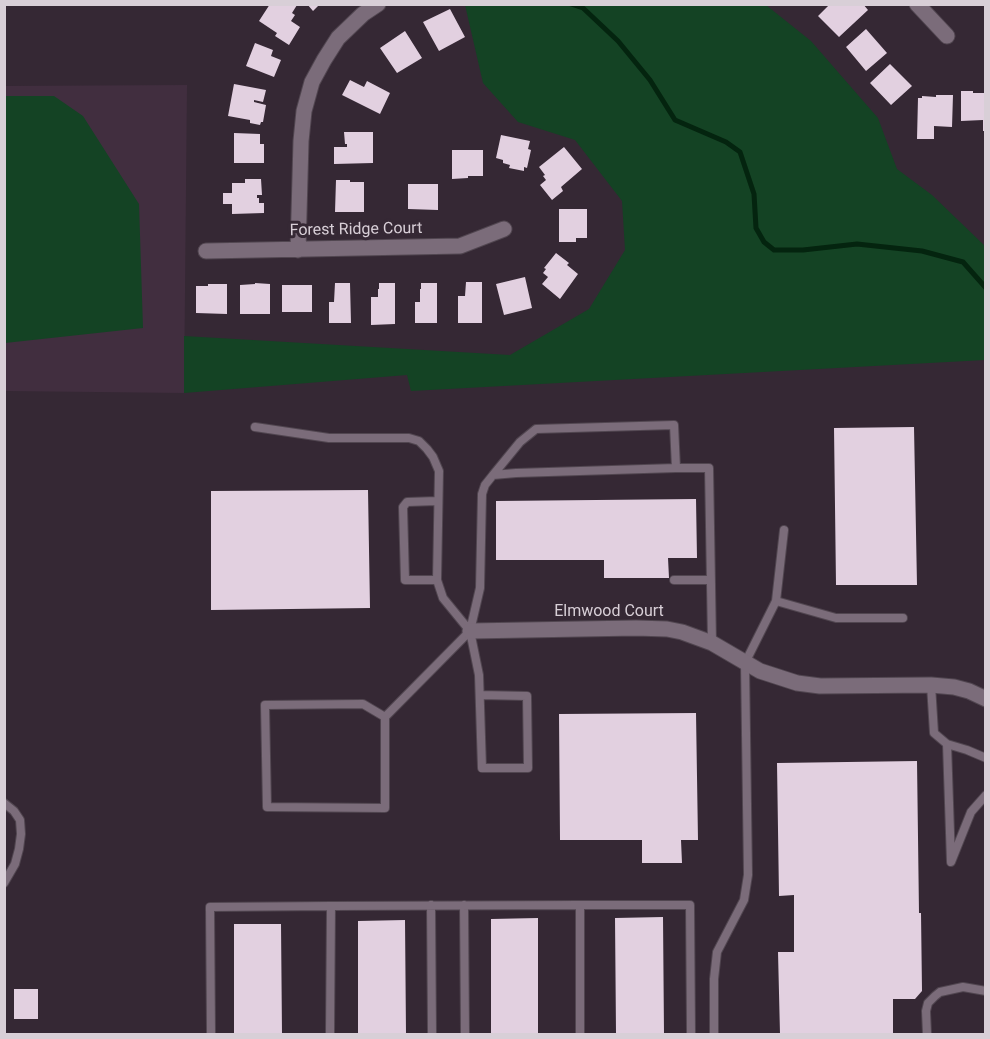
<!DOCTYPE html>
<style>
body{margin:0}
#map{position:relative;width:990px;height:1039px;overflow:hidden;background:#352834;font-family:Roboto,sans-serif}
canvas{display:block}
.frame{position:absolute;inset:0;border:6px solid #d8cfd7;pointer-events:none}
</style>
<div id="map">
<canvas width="990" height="1039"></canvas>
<div class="frame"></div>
</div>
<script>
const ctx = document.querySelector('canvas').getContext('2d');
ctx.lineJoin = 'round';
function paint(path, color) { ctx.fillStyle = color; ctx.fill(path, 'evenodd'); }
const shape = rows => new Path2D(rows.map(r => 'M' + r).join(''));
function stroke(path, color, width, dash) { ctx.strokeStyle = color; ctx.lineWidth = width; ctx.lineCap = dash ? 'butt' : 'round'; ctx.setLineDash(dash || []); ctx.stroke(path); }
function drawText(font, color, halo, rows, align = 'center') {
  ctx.font = font + ' Roboto,sans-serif'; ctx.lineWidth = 6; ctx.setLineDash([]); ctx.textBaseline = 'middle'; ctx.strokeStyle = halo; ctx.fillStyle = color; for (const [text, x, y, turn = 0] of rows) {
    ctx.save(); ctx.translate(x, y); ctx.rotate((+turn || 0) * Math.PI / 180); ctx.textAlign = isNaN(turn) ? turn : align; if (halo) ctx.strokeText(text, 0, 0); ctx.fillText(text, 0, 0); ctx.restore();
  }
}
const built = shape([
 [187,85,184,393,5,391,5,86]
]);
const green = shape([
 [465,5,766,5,811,41,878,118,897,169,932,195,985,246,985,360,411,391,407,375,184,393,184,336,510,355,589,309,625,250,622,201,575,140,518,122,483,83],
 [5,96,54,96,83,116,139,204,143,328,5,343]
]);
const stream = shape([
 [571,4,583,8,618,41,650,80,675,120,726,142,740,152,754,194,756,228,764,242,774,250,803,250,857,244,922,251,963,262,986,288]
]);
const building = shape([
 [270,4,297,5,292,13,295,15,291,21,300,27,289,45,275,36,277,33,259,21],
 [307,4,320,4,313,11],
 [830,4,863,4,868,10,839,37,818,16],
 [450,9,465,37,439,51,423,22],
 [866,29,887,53,866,71,846,47],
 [405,31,422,58,397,73,380,48],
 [255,43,273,50,271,56,281,60,274,77,246,66],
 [890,64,912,86,891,105,870,83],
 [350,80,364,87,367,81,390,93,380,114,342,95],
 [234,84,266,90,263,102,254,100,254,102,266,105,263,122,261,122,260,125,250,123,250,120,228,116],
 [961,91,973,91,973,93,986,93,986,131,983,131,983,120,961,121],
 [936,95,953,95,952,127,934,126,934,139,917,139,918,98,922,98,922,96,936,97],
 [344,132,373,132,373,163,334,164,334,147,347,147,347,144,345,144],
 [234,133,260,134,260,144,264,144,264,163,234,163],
 [501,135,530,141,528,149,531,150,527,168,524,167,524,171,509,168,510,165,503,163,503,160,496,158],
 [564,147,582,169,561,187,563,191,552,200,540,185,546,180,543,176,545,175,539,167],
 [452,150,483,150,483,176,468,176,468,178,452,179],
 [245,179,261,179,262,195,257,195,257,198,259,198,259,203,264,203,264,213,232,214,232,204,223,204,223,193,232,193,232,183,245,183],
 [336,180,350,180,350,182,364,182,364,212,335,212],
 [408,184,438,184,438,210,408,209],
 [559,209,587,209,587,238,576,238,576,242,559,242],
 [556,253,569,263,567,265,578,274,560,299,542,284,548,277,543,273,546,269,544,268],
 [525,277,532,308,504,315,496,284],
 [466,282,482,282,482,323,458,323,458,296,465,296],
 [255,283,270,284,270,314,240,314,240,285,255,284],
 [335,283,350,283,351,323,329,323,329,302,334,302],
 [379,283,395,283,395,324,371,325,371,297,378,297,378,289,379,289],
 [421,283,437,283,437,323,415,323,415,302,420,302,420,289,421,289],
 [208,284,227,284,227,314,196,313,196,286,208,286],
 [282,285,312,285,312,312,282,312],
 [914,427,917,585,836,585,834,428],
 [368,490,370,608,211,610,211,491],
 [696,499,697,558,668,558,669,578,604,578,604,560,496,560,496,501],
 [696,713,698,840,681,840,682,863,642,863,642,840,560,840,559,714],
 [917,761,919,913,921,913,922,991,915,999,893,999,893,1034,780,1034,778,952,794,952,794,895,779,896,777,763],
 [663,917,664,1034,616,1034,615,918],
 [538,918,538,1034,491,1034,491,919],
 [405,920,406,1034,358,1034,358,921],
 [234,924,281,924,282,1034,234,1034],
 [14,989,38,989,38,1019,14,1019]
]);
const lane = shape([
 [255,427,329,438,409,438,419,441,427,449,433,457,439,471,437,580,443,598,470,631],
 [676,468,709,468,712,643],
 [437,501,407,502,403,507,405,580,437,580],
 [674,580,710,580],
 [776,601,836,618,903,618],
 [931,685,934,733,947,744,967,750,986,758],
 [480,695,527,696,528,768,482,768,479,675,470,631,480,588,482,494,485,485,493,475,516,473,676,468,674,425,536,429,520,442,493,475],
 [385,717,385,808,267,807,265,705,363,704,385,717,470,631],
 [947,744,951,862,971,812,986,795],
 [4,803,14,811,20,820,21,834,19,849,15,864,4,883],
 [431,905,432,1034],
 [464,905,465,1034],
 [580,905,690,905,691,1034],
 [211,1034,210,907,331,906],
 [330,1034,331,906,580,905,580,1034],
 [714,1034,714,979,717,952,744,900,748,875,745,663,776,601,784,530],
 [927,1034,926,1011,928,1003,935,996,940,992,963,987,986,991]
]);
const street = shape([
 [917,4,947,36],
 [298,250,301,141,304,111,312,82,324,60,338,38,363,14,378,4],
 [206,251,460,246,504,229],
 [470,631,636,628,667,629,682,632,712,643,760,671,797,683,820,686,931,685,954,687,969,691,986,699]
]);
const streetNames = [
 ["Forest Ridge Court",356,230,-1],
 ["Elmwood Court",609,612]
];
paint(built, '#412e3f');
paint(green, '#144324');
stroke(stream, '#04240f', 5);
paint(building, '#e2d0e0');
stroke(lane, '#514650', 10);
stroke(street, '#514650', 17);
stroke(lane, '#7b6c7a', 8);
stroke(street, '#7b6c7a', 15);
drawText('16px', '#d8cfd7', '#352834', streetNames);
</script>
